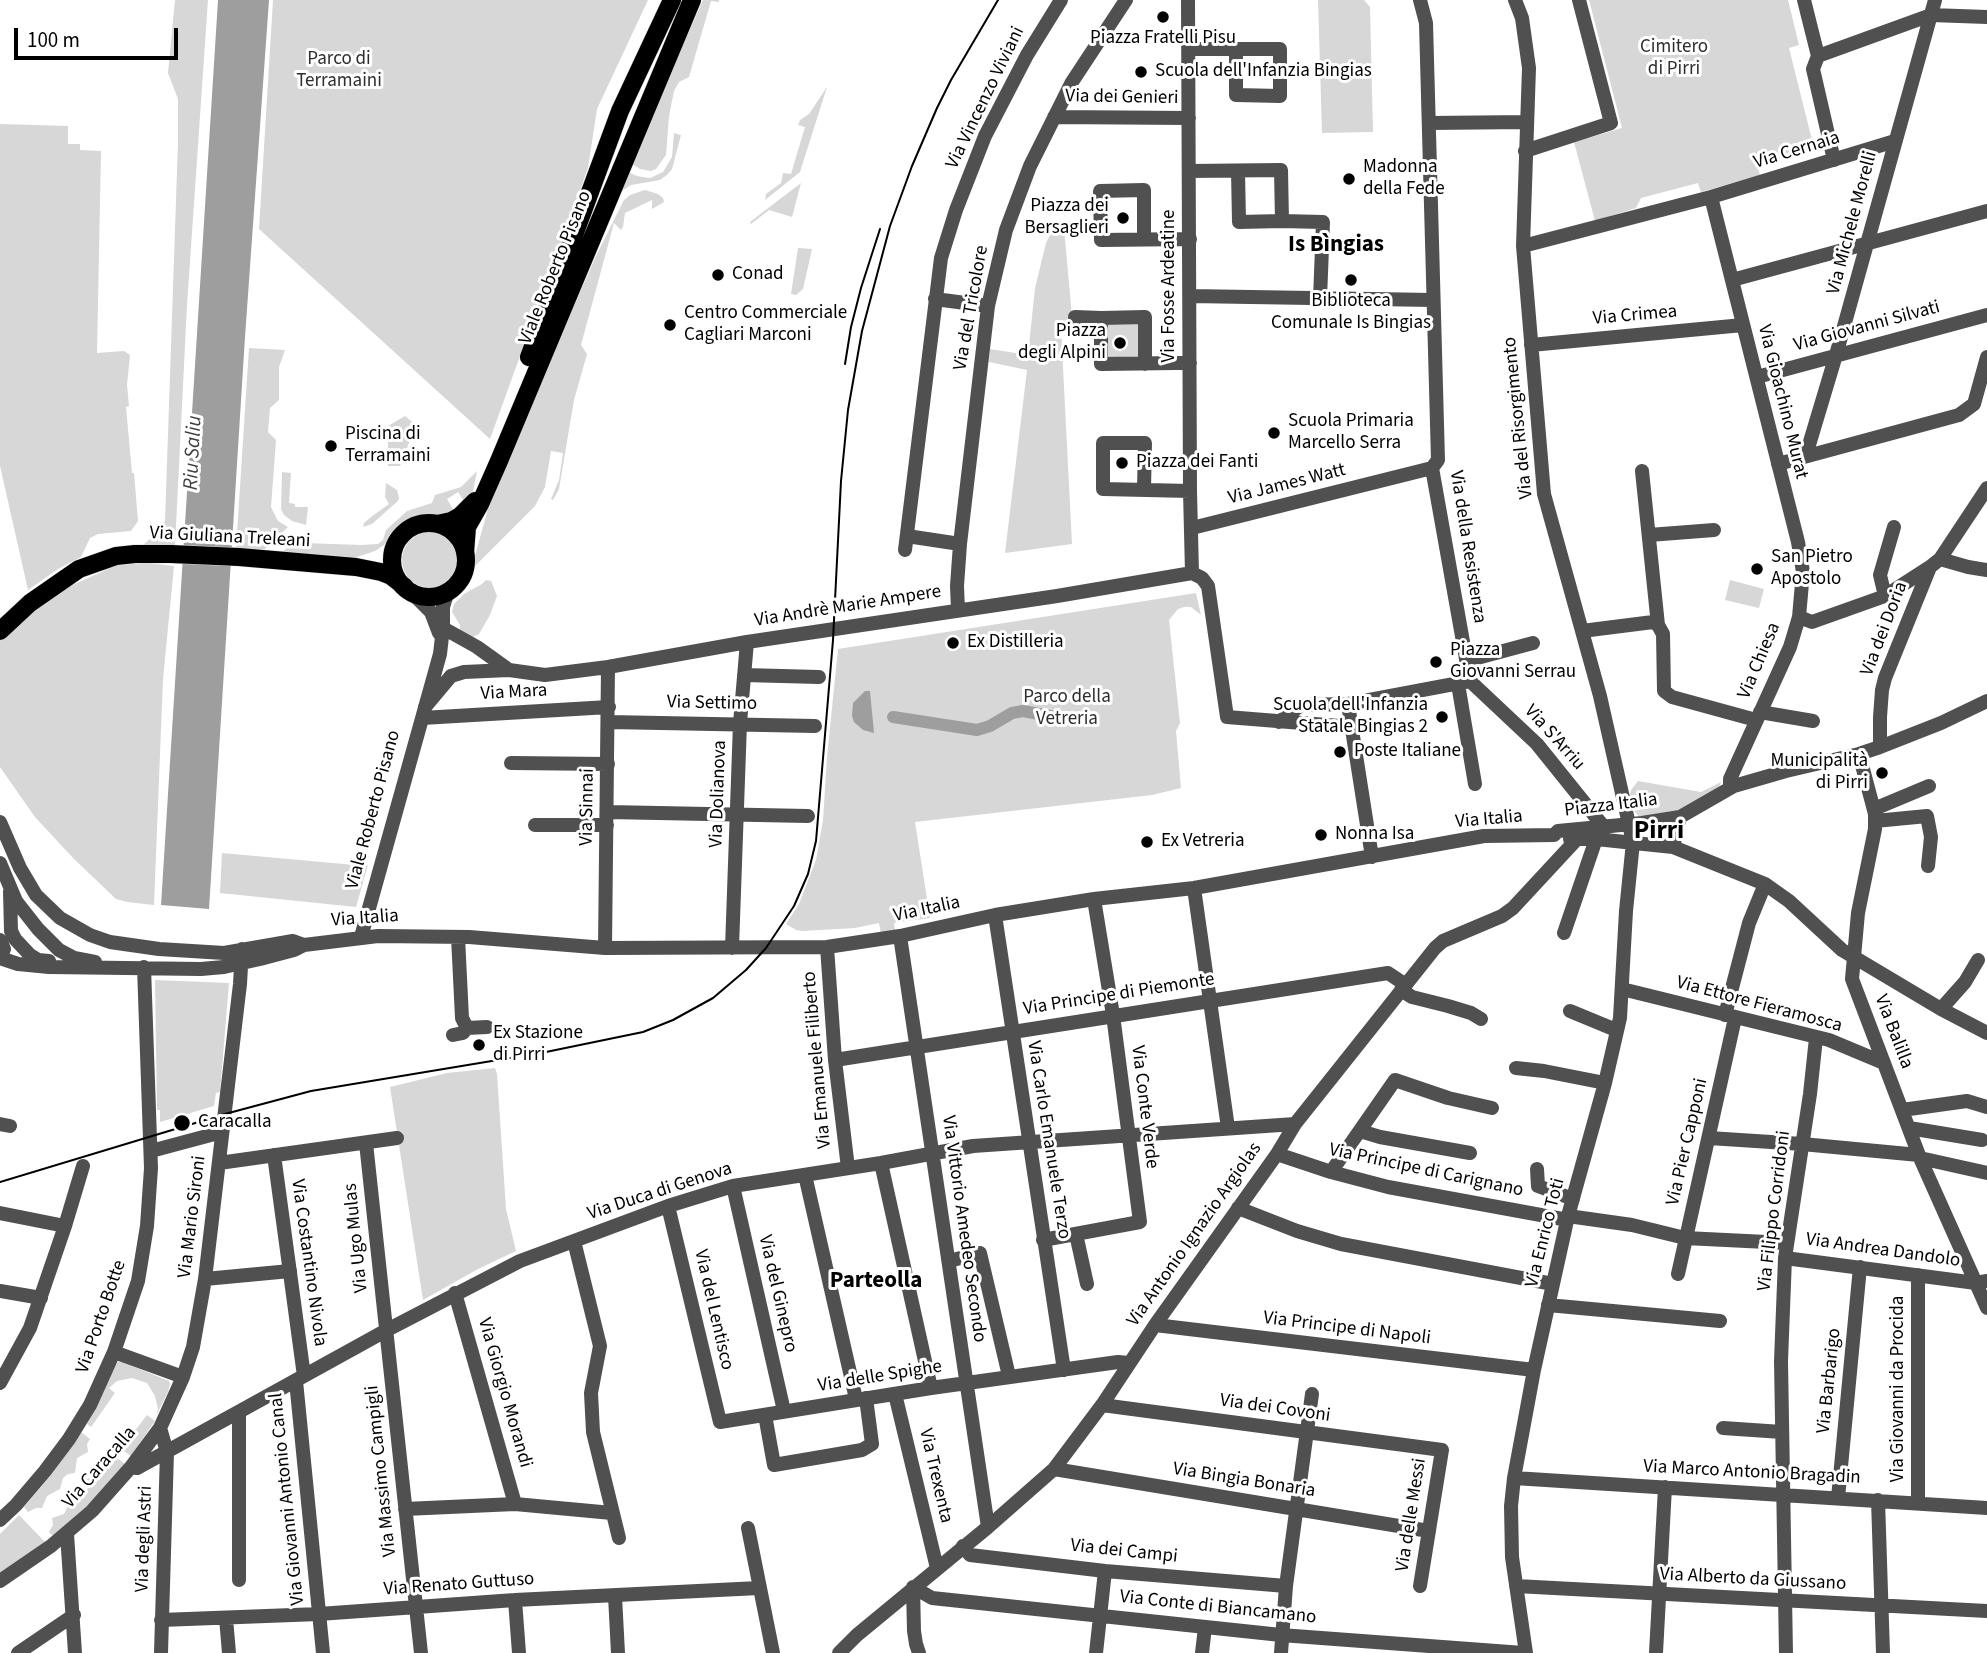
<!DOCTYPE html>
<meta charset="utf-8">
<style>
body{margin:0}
#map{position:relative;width:1987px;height:1653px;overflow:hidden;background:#fff;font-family:"Source Sans 3",sans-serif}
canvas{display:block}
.scale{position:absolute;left:14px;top:28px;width:164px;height:32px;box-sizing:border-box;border:4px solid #000;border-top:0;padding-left:9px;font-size:21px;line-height:24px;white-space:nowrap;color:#000;-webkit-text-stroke:5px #fff;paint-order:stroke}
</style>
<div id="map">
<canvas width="1987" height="1653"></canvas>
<div class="scale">100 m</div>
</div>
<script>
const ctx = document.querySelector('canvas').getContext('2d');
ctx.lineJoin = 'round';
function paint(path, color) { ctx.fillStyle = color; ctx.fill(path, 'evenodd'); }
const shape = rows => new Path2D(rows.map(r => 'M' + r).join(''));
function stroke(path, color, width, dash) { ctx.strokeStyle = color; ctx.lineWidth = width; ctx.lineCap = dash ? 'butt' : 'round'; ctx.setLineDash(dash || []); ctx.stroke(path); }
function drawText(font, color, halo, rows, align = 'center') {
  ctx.font = font + ' "Source Sans 3",sans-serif'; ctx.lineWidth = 6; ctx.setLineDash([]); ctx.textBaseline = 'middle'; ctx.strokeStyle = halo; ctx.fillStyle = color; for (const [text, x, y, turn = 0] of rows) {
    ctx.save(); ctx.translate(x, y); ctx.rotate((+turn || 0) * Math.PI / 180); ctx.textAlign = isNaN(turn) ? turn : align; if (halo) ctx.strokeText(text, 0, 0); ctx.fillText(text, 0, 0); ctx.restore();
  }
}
const green = shape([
 [175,0,208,0,187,305,175,546,143,545,159,531,165,521,178,142,178,99,168,73],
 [273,0,648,0,597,109,588,168,490,439,259,229],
 [703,0,719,0,719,2,711,1,689,77,679,82,674,91,669,116,666,155,656,169,651,171,640,169,631,163],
 [1318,0,1364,0,1370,7,1373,132,1322,133],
 [1589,0,1788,0,1799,45,1789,48,1814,148,1757,164,1760,175,1701,192,1698,183,1641,198,1636,208,1595,221,1574,142,1622,128],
 [827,87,800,172,765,200,766,194,781,183,783,173,791,174,805,127,798,125,800,120,809,114],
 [0,124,68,126,68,144,80,144,80,150,101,151,97,353,124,351,130,355,127,385,129,406,126,407,132,473,134,473,138,521,131,531,98,534,90,538,81,557,58,569,28,590,0,466],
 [674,133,681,135,672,169,667,175,660,180,631,185,622,191,619,190,628,171,634,175,642,177,650,178,663,172,672,157],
 [801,183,792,217,769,210,751,224,750,222],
 [645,190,658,194,663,198,664,202,652,209,652,200,625,213,623,227,621,230,614,223,581,345,587,354,574,400,559,489,553,500,551,499,559,480,563,453,551,451,545,487,535,506,471,570,491,498,513,443,597,254,624,200,630,195],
 [1058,227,1064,228,1072,317,1145,317,1145,364,1101,364,1101,328,1061,328,1072,544,1005,553,1027,370,989,362,990,349,1028,355,1035,288,1046,243,1052,231],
 [798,248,812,249,803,289,796,295,791,294],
 [249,348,285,350,279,367,279,400,270,408,268,432,276,440,271,507,278,521,288,527,265,549,236,549],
 [405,416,416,425,400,466,388,466,388,426],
 [477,471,473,492,465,503,458,492,447,499,454,511,446,515,426,515,409,519,396,529,384,545,375,551,354,558,289,553,283,551,292,545,303,543,362,545,378,544,383,540,386,530,407,511,432,503,435,495,461,487],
 [282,472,291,473,289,503,295,504,295,507,308,507,306,525,292,521,284,515,281,509],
 [386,483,397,490,399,498,398,501,372,524,363,527,364,523,371,517,389,504,385,497],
 '402 560a28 28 0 1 1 56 0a28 28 0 1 1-56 0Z',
 [147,563,174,566,163,679,154,905,127,902,116,899,73,858,35,817,0,767,0,641,18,623,68,587,117,565],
 [486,580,491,581,497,596,490,615,479,634,473,637,460,633,460,625,452,612,454,604,464,594,482,584],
 [1730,580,1764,589,1759,608,1725,600],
 [1196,593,1201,615,1191,607,1184,607,1178,609,1169,620,1180,723,1176,731,1181,788,1152,795,915,822,930,918,894,923,895,931,881,934,879,923,855,928,802,931,796,930,786,924,799,904,816,860,823,820,827,757,838,649],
 [1638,781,1701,792,1721,782,1719,788,1680,811,1640,818,1632,808,1629,799,1631,790],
 [222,853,366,866,368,865,356,907,220,893],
 [155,980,229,983,220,1092,216,1093,214,1106,160,1122,160,1110,157,1110],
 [495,1068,497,1074,506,1209,516,1251,478,1269,423,1300,390,1087,447,1073],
 [120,1361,169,1381,170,1384,168,1392,156,1416,158,1409,155,1396,147,1383,132,1378,117,1381,109,1388,115,1393,91,1427,87,1424,117,1363],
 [147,1415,155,1421,131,1456,121,1449],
 [81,1432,90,1439,87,1444,88,1452,77,1458,75,1473,68,1474,63,1478,60,1489,47,1496,42,1508,36,1508,28,1512,24,1507,52,1474],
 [112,1454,125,1464,99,1496,55,1538,49,1532,53,1525,52,1518,64,1514,70,1501,77,1501,84,1497,88,1488,86,1480,98,1473,100,1460,107,1460],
 [19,1515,46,1543,0,1574,0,1534]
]);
const water = shape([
 [218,0,269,0,245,337,209,909,161,905],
 [865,691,870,691,874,733,863,730,854,722,852,716,853,703]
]);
const canal = shape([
 [893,717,977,730,990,726,1012,713,1023,711,1050,716]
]);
const minor = shape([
 [1188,0,1190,491,1192,573],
 [1420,0,1426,23,1438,460,1432,468,1470,681],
 [1515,0,1522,18,1529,68,1523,246,1544,494,1600,696,1633,842,1626,911,1620,1018,1605,1083,1568,1216,1553,1284,1534,1370,1514,1478,1511,1506,1512,1557,1526,1653],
 [1804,0,1818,56,1813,69,1834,160],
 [1189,49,1280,49,1280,96,1236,95,1236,49],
 [1818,56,1931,15,1987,17],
 [1054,117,1189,118],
 [1429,123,1527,122],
 [1525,151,1611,123,1579,0],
 [1189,171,1281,170,1282,221,1239,222,1238,171],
 [1711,197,1798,542,1803,572,1799,617,1790,647,1730,779,1730,787],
 [1282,221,1323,222,1320,299],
 [1144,239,1144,190,1100,191,1101,240,1190,239],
 [1523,246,1711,197,1895,141],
 [1732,280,1987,211],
 [1190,296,1433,300],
 [935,299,988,306],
 [1075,317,1101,318],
 [1531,345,1743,325],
 [1145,364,1145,317,1101,318,1101,364,1176,363,1190,363],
 [1757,377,1987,315],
 [1806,455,1836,355,1935,0],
 [1778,464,1959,415,1974,404,1987,357],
 [1642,471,1658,625,1663,634,1664,691,1672,697,1756,720],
 [1144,489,1145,443,1103,443,1103,489,1190,491],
 [1192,528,1432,468],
 [1649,535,1714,530],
 [907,536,960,544],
 [905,550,941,258,956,210,985,136,1027,55,1061,0],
 [1940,559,1968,567,1987,570],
 [1192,573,1202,578,1208,586,1227,717,1352,727],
 [411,592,431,612,439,633],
 [1885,596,1880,575,1894,527],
 [958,610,957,586,960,544,988,306,1006,230,1030,166,1072,82,1126,0],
 [1799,617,1812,622,1885,596,1930,567,1940,559,1987,488],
 [443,628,477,647,509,670],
 [1582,631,1653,622,1658,625],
 [1466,661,1533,643],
 [744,675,819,677],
 [1470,681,1537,744,1603,826],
 [1458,684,1475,784],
 [1348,704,1372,857],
 [425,707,451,676,464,672,509,670,545,675,608,667,747,642,1057,596,1192,573],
 [1760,712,1813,721],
 [422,718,609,707],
 [609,722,815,726],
 [1279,722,1301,705,1348,704,1470,681],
 [1880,747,1880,717,1882,690,1885,678,1930,567],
 [1859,754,1875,814,1875,829,1858,913,1852,979,1920,1158,1987,1308],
 [511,763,608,764],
 [1874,809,1929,786],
 [608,812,808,816],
 [1875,821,1927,816,1931,837,1928,866],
 [0,822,20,868,36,895,60,918,90,935,110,942,159,949,224,953,293,941,304,945],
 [535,825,607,825],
 [1570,839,1596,839,1673,847,1765,884,1789,901,1842,950,1941,1009,1987,1033],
 [1673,847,1680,817],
 [0,863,16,901,38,929,59,950,74,958,95,962],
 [1194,888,1228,1128],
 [10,891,11,931,15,939,30,955,38,960,49,961],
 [995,915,1064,1370],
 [1564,933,1596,839],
 [900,936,988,1527],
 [361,937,440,654,443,628,443,607,448,591],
 [458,937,462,1018,467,1028,487,1027],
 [0,940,4,949,0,957],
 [827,947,835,1060,848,1168],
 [605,948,608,667],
 [732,948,740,723,747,642],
 [0,958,18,964,49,967,201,969,224,967,260,959,294,950,304,945,378,936,469,937,605,948,827,947,900,936,995,915,1094,899,1194,888,1484,836,1554,835,1558,831,1642,823,1680,817,1734,786,1786,771,1859,754,1880,747,1941,723,1987,701],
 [1622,989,1829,1040,1884,1063],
 [1401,990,1412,997,1448,1006,1471,1013,1481,1019],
 [1941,1009,1965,982,1978,960],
 [1570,1011,1616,1030],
 [1725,1015,1749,923,1765,884],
 [453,1035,463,1033,467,1028],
 [835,1060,1388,973,1406,985],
 [1516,1068,1544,1071,1605,1083],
 [1902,1110,1967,1101,1987,1107],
 [0,1124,10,1126],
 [1909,1128,1982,1140],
 [1360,1131,1380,1137,1470,1153],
 [1709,1138,1802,1144,1919,1155],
 [366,1143,421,1653],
 [151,1151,222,1132],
 [1277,1154,1331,1172,1388,1187,1568,1220],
 [274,1155,304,1376],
 [1920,1158,1987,1173],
 [219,1163,397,1138],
 [881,1163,931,1388],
 [1537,1169,1538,1186,1573,1199],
 [1331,1172,1395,1080,1448,1098,1492,1108],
 [805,1175,856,1399],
 [733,1186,784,1411],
 [668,1206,720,1422,931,1388,1118,1362,1129,1363],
 [1238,1208,1297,1231,1341,1244,1553,1284],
 [0,1213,65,1226],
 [1568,1216,1632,1225,1685,1238,1787,1243],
 [1076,1234,1087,1284],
 [1043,1240,1140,1222,1113,1015,1094,899],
 [574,1241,600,1346,591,1393,593,1432,619,1538],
 [1785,1258,1976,1283,1987,1281],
 [949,1261,980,1253,1009,1376],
 [1678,1274,1735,1018],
 [1918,1275,1918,1502],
 [205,1279,290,1271],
 [0,1291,41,1298],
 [455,1293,515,1504],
 [1548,1305,1720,1321],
 [1155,1325,1534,1370],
 [114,1352,183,1377],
 [296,1381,323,1653],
 [0,1383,30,1328,65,1226,83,1166],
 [895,1394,937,1568],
 [1102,1405,1442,1450,1420,1586],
 [239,1412,239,1580],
 [765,1415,774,1465,862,1450,872,1444,866,1398],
 [160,1428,167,1452,161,1653],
 [1723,1428,1782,1432],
 [131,1467,137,1468,387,1330,520,1261,668,1206,733,1186,881,1163,973,1146,1295,1124],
 [1054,1469,1429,1531],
 [1514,1478,1987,1508],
 [1838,1498,1860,1267],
 [1878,1500,1883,1653],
 [405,1509,515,1504,612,1513],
 [0,1520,16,1505,45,1471,69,1439,90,1405,114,1352,138,1281,147,1226,151,1168,144,967],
 [748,1528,773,1653],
 [67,1534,75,1653],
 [963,1546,970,1555,1105,1571,1286,1586],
 [0,1581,51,1546,92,1511,131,1467,160,1428,183,1377,193,1347,205,1279,240,984,242,949],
 [1516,1586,1987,1611],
 [913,1587,932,1598,1281,1635,1523,1653],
 [913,1587,914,1631,916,1644,919,1653],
 [615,1596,618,1653],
 [515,1600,519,1653],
 [226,1618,229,1653],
 [161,1620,319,1614,515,1600,759,1588],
 [18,1653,74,1615],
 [839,1653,857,1635,988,1527,1054,1469,1102,1405,1155,1325,1277,1154,1295,1124,1435,948,1443,941,1502,916,1513,908,1577,839],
 [1096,1653,1105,1571],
 [1202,1653,1205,1627],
 [1281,1653,1286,1586,1312,1394],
 [1656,1653,1665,1487],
 [1786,1653,1781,1361,1785,1258,1810,1094,1816,1038]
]);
const major = shape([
 [529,357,620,111,672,0],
 '392 560a37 37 0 1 1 74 0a37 37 0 1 1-74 0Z',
 [437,524,451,521,460,516,475,501],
 [465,553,467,527,480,504,499,461,692,0],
 [0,631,30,603,79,569,116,556,135,554,171,554,239,557,356,567,381,572,391,576,405,587]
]);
const tram = shape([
 [845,364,851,327,861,288,880,229],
 [0,1182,225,1114,311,1091,546,1052,643,1032,673,1020,713,998,746,970,766,948,794,906,808,874,816,841,833,640,841,481,848,410,862,331,890,226,912,166,937,108,951,80,998,0]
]);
const markers = [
 [1163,17,7,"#000"],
 [1141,72,7,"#000"],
 [1349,179,7,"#000"],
 [1123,218,7,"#000"],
 [718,275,7,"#000"],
 [1351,280,7,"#000"],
 [670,325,7,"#000"],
 [1120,343,7,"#000"],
 [1274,433,7,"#000"],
 [331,446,7,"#000"],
 [1122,463,7,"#000"],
 [1757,569,7,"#000"],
 [953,643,7,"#000"],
 [1436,662,7,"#000"],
 [1442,717,7,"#000"],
 [1340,752,7,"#000"],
 [1882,773,7,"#000"],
 [1321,835,7,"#000"],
 [1147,842,7,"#000"],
 [479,1045,7,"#000"],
 [182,1123,9,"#000"]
];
const poiNames = [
 ["Piazza Fratelli Pisu",1163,39,"center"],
 ["Scuola dell'Infanzia Bingias",1155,72],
 ["Madonna",1363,168],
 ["della Fede",1363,190],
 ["Piazza dei",1109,207,"right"],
 ["Bersaglieri",1109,229,"right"],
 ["Conad",732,275],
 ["Biblioteca",1351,302,"center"],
 ["Comunale Is Bingias",1351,324,"center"],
 ["Centro Commerciale",684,314],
 ["Cagliari Marconi",684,336],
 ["Piazza",1106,332,"right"],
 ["degli Alpini",1106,354,"right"],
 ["Scuola Primaria",1288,422],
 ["Marcello Serra",1288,444],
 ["Piscina di",345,435],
 ["Terramaini",345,457],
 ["Piazza dei Fanti",1136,463],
 ["San Pietro",1771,558],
 ["Apostolo",1771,580],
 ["Ex Distilleria",967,643],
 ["Piazza",1450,651],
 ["Giovanni Serrau",1450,673],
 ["Scuola dell'Infanzia",1428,706,"right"],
 ["Statale Bingias 2",1428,728,"right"],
 ["Poste Italiane",1354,752],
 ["Municipalità",1868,762,"right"],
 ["di Pirri",1868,784,"right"],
 ["Nonna Isa",1335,835],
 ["Ex Vetreria",1161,842],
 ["Ex Stazione",493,1034],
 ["di Pirri",493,1056],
 ["Caracalla",198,1123]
];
const parkNames = [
 ["Cimitero",1674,48],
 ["di Pirri",1674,70],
 ["Parco di",339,60],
 ["Terramaini",339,82],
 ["Parco della",1067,698],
 ["Vetreria",1067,720]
];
const streetNames = [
 ["Via Vincenzo Viviani",986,98,-64],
 ["Via dei Genieri",1122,98,1],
 ["Via Cernaia",1797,151,-17],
 ["Via Michele Morelli",1853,223,-75],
 ["Viale Roberto Pisano",556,268,-68],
 ["Via Fosse Ardeatine",1170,286,-90],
 ["Via del Tricolore",972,308,-80],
 ["Via Crimea",1635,316,-5],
 ["Via Giovanni Silvati",1867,327,-15],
 ["Via Gioachino Murat",1782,402,76],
 ["Via del Risorgimento",1519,418,-96],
 ["Via James Watt",1287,485,-14],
 ["Via Giuliana Treleani",230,538,3],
 ["Via della Resistenza",1467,547,81],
 ["Via Andrè Marie Ampere",848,607,-9],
 ["Via dei Doria",1885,629,-69],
 ["Via Chiesa",1760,661,-67],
 ["Via Mara",514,693,-3],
 ["Via Settimo",712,704,1],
 ["Via S'Arriu",1554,738,48],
 ["Via Dolianova",719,794,-88],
 ["Piazza Italia",1611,806,-7],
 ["Via Sinnai",588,807,-89],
 ["Viale Roberto Pisano",374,810,-75],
 ["Via Italia",1489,820,-5],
 ["Via Italia",927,910,-12],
 ["Via Italia",365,919,-4],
 ["Via Principe di Piemonte",1119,995,-9],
 ["Via Ettore Fieramosca",1759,1005,15],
 ["Via Balilla",1893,1032,69],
 ["Via Emanuele Filiberto",818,1060,-95],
 ["Via Conte Verde",1144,1107,83],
 ["Via Carlo Emanuele Terzo",1048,1140,81],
 ["Via Pier Capponi",1688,1142,-77],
 ["Via Principe di Carignano",1426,1171,12],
 ["Via Duca di Genova",660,1192,-18],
 ["Via Filippo Corridoni",1775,1211,-83],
 ["Via Mario Sironi",193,1217,-83],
 ["Via Vittorio Amedeo Secondo",963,1229,82],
 ["Via Enrico Toti",1546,1233,-76],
 ["Via Antonio Ignazio Argiolas",1195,1235,-55],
 ["Via Ugo Mulas",357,1238,-96],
 ["Via Andrea Dandolo",1883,1251,8],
 ["Via Costantino Nivola",308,1263,82],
 ["Via del Ginepro",777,1294,77],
 ["Via del Lentisco",713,1310,77],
 ["Via Porto Botte",102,1317,-71],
 ["Via Principe di Napoli",1347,1329,7],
 ["Via delle Spighe",880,1377,-9],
 ["Via Barbarigo",1830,1381,-84],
 ["Via Giovanni da Procida",1899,1389,-90],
 ["Via Giorgio Morandi",504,1393,74],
 ["Via dei Covoni",1275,1409,8],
 ["Via Caracalla",100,1468,-49],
 ["Via Massimo Campigli",382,1471,-96],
 ["Via Marco Antonio Bragadin",1752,1473,3],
 ["Via Trexenta",935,1476,77],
 ["Via Bingia Bonaria",1244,1481,9],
 ["Via Giovanni Antonio Canal",288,1499,-96],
 ["Via delle Messi",1412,1515,-81],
 ["Via degli Astri",145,1539,-88],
 ["Via dei Campi",1124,1552,6],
 ["Via Alberto da Giussano",1753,1580,3],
 ["Via Renato Guttuso",459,1585,-4],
 ["Via Conte di Biancamano",1218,1608,6]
];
const waterNames = [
 ["Riu Saliu",194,453,-87]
];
const quarterNames = [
 ["Is Bìngias",1336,246],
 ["Parteolla",876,1282]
];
const districtNames = [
 ["Pirri",1659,832]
];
paint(green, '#d7d7d7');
paint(water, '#9e9e9e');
stroke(canal, '#9e9e9e', 12);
stroke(major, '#dbdbdb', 19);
stroke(minor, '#505050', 14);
stroke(major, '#000', 18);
stroke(tram, '#000', 2);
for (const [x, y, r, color] of markers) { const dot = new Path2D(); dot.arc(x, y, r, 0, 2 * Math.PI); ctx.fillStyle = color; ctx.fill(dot); stroke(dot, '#fff', 2.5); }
drawText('19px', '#000', '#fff', poiNames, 'left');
drawText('19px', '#2e2e2e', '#fff', parkNames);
drawText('19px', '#000', '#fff', streetNames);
drawText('italic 21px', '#3f3f3f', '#fff', waterNames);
drawText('bold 23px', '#000', '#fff', quarterNames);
drawText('bold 26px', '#000', '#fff', districtNames);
</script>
